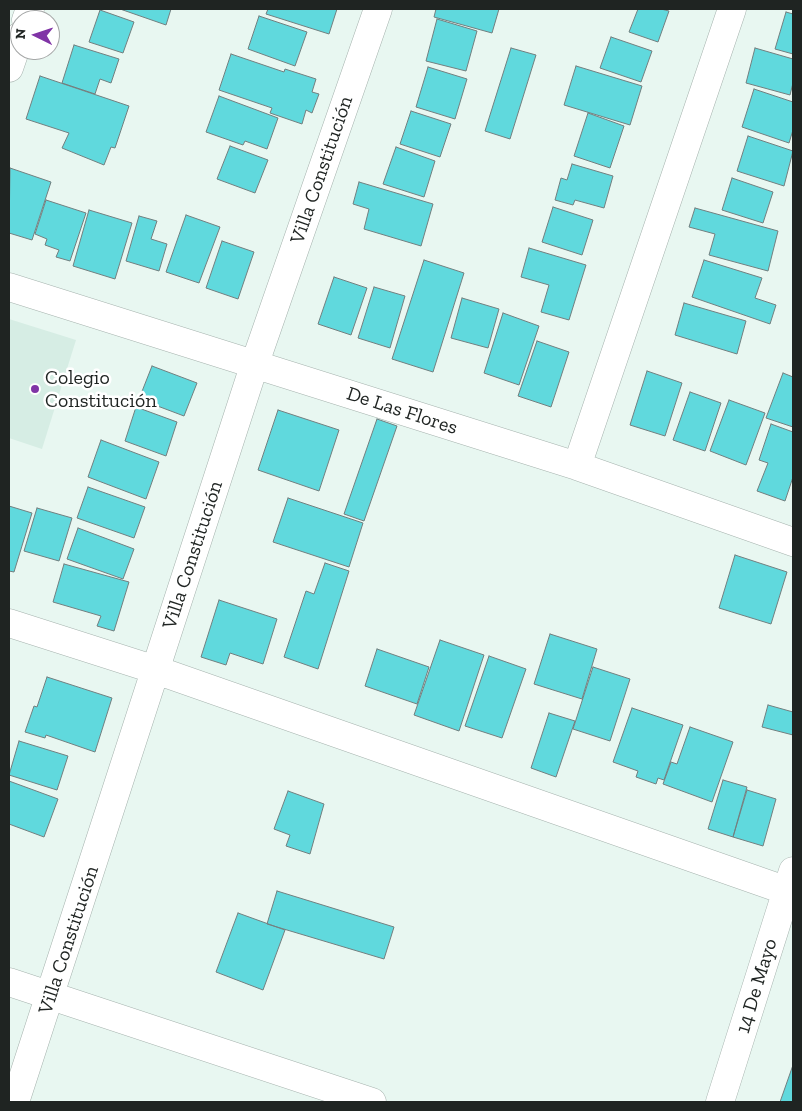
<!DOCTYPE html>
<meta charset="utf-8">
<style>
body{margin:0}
#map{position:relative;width:802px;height:1111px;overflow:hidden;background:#e8f7f1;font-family:"Zilla Slab",serif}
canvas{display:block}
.frame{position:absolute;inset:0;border:10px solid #1f2422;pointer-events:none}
.north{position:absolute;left:10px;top:10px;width:50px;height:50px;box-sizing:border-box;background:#fff;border:1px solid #a5a7a7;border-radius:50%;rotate:274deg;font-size:14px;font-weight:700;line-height:20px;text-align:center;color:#1f2422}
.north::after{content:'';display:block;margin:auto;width:18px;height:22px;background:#8034a6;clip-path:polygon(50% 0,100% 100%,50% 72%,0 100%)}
</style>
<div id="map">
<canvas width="802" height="1111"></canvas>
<div class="frame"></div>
<div class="north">N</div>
</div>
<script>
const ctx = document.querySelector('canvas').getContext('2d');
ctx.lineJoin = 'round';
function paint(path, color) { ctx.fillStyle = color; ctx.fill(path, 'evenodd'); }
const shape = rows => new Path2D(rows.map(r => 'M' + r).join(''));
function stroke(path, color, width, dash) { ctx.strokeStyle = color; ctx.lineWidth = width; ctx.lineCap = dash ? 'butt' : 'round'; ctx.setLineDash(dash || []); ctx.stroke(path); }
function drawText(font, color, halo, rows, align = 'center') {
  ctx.font = font + ' "Zilla Slab",serif'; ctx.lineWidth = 5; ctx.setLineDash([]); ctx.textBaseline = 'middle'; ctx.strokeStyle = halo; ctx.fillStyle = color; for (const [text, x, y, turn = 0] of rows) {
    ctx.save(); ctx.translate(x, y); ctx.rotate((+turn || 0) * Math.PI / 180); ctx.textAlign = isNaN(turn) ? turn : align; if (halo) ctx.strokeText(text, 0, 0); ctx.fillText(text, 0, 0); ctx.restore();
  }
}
const built = shape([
 [9,319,76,340,42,449,9,438]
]);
const building = shape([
 [120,9,171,9,166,25,120,9],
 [268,9,337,9,329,34,266,14,268,9],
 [436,9,499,9,492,33,434,17,436,9],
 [638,9,661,9,669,11,658,42,629,32,638,9],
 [100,10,134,22,123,53,89,42,100,10],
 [786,12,793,14,793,54,775,49,786,12],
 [259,16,307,32,295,66,248,49,259,16],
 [437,19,477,31,466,71,426,61,437,19],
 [611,37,652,51,641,82,600,68,611,37],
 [74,45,119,59,111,83,100,79,95,94,62,83,74,45],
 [511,48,536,55,510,139,485,131,511,48],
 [755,48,793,59,793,83,790,95,746,83,755,48],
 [231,54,284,72,285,69,316,79,312,92,319,94,312,113,306,110,302,124,270,113,272,108,219,90,231,54],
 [576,66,642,86,630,125,564,105,576,66],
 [428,67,467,79,455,119,416,107,428,67],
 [40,76,129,106,115,148,111,147,104,165,62,148,69,133,26,119,40,76],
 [754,89,793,102,793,130,789,143,742,127,754,89],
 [219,96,278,118,267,149,245,141,243,145,206,132,219,96],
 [411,111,451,124,440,157,400,144,411,111],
 [588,113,624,126,610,168,574,156,588,113],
 [748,136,793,151,784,186,737,171,748,136],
 [230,146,268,160,255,193,217,179,230,146],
 [396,147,435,161,424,197,383,184,396,147],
 [572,164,613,176,604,208,575,200,573,205,555,200,561,178,567,180,572,164],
 [10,168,51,182,32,240,9,233,10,168],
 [732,178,773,192,763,223,722,210,732,178],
 [359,182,433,204,421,246,364,229,369,209,353,204,359,182],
 [46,200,86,213,70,261,56,257,59,250,45,245,47,239,35,234,46,200],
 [553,207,593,220,582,255,542,242,553,207],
 [695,208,778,231,768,271,709,255,715,234,689,227,695,208],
 [89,210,132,223,115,279,73,266,89,210],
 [186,215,220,227,199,283,166,272,186,215],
 [139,216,157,221,151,239,167,244,159,271,126,261,139,216],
 [222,241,254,252,238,299,206,288,222,241],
 [529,248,586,265,569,320,541,312,549,285,521,277,529,248],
 [424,260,464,273,433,372,392,359,424,260],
 [704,260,762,278,755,298,776,305,770,324,692,297,704,260],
 [334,277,367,288,351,335,318,324,334,277],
 [374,287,405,296,390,348,358,338,374,287],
 [462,298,499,309,488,348,451,338,462,298],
 [684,303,746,321,737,354,675,335,684,303],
 [503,313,539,326,519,385,484,373,503,313],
 [537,341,569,352,551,407,518,396,537,341],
 [152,366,197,383,184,416,139,399,152,366],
 [647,371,682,383,665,436,630,425,647,371],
 [783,373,793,377,793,427,766,418,783,373],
 [690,392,721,403,705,451,673,440,690,392],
 [729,400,765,413,746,465,710,451,729,400],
 [136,407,177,422,166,456,125,441,136,407],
 [278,410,339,430,319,491,258,470,278,410],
 [377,419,397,426,364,521,344,514,377,419],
 [771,424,793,432,793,477,785,501,757,491,768,463,759,460,771,424],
 [101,440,159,462,146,499,88,477,101,440],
 [88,487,145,507,134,538,77,518,88,487],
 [288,498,363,523,349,567,273,542,288,498],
 [9,506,32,513,14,572,9,571,9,506],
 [37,508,72,518,59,561,24,551,37,508],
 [78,528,134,549,123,579,67,559,78,528],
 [735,555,787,572,771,624,719,608,735,555],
 [325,563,349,571,318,669,284,657,306,591,314,594,325,563],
 [64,564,129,582,114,631,97,626,101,616,53,602,64,564],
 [219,600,277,619,263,664,230,653,226,665,201,657,219,600],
 [550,634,597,649,582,699,534,684,550,634],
 [440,640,484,655,459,731,414,715,440,640],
 [377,649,429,667,417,704,365,686,377,649],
 [489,656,526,669,502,738,465,726,489,656],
 [593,667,630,679,610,741,573,729,593,667],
 [47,677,112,698,95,752,46,735,45,738,25,732,34,706,37,707,47,677],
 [768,705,793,712,793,735,762,727,768,705],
 [632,708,683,725,664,780,658,778,656,784,636,777,638,771,613,762,632,708],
 [549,713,575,721,556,777,531,768,549,713],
 [690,727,733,742,712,802,663,784,671,762,677,764,690,727],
 [19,741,68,756,57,790,9,775,19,741],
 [723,780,747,787,733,837,708,829,723,780],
 [9,781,58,799,44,837,9,824,9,781],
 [747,790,776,799,763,846,733,837,747,790],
 [288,791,324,804,310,854,286,846,290,835,274,829,288,791],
 [277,891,394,927,384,959,267,924,277,891],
 [238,913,285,930,263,990,216,972,238,913],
 [793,1065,793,1102,780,1102,793,1065]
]);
const minor = shape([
 [26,20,30,9],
 [9,68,20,36],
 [9,287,577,466,793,542],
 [577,466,732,9],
 [9,623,156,670,793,893],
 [9,982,372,1102],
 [15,1102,255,363,378,9],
 [720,1102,793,871]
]);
const markers = [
 [35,389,5,"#8034a6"]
];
const streetNames = [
 ["Villa Constitución",322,170,-71],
 ["De Las Flores",402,411,18],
 ["Villa Constitución",193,555,-72],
 ["Villa Constitución",69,940,-72],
 ["14 De Mayo",757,986,-73]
];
const poiNames = [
 ["Colegio",45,378],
 ["Constitución",45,401]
];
paint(built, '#d6ede4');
paint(building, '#60d9dd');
stroke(building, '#717f7f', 1);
stroke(minor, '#a6b3ae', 29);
stroke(minor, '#fff', 28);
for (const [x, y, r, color] of markers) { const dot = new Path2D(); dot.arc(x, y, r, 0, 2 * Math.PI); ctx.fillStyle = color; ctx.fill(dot); stroke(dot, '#fff', 2); }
drawText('20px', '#1f2422', '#fff', streetNames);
drawText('20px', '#1f2422', '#fff', poiNames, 'left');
</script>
